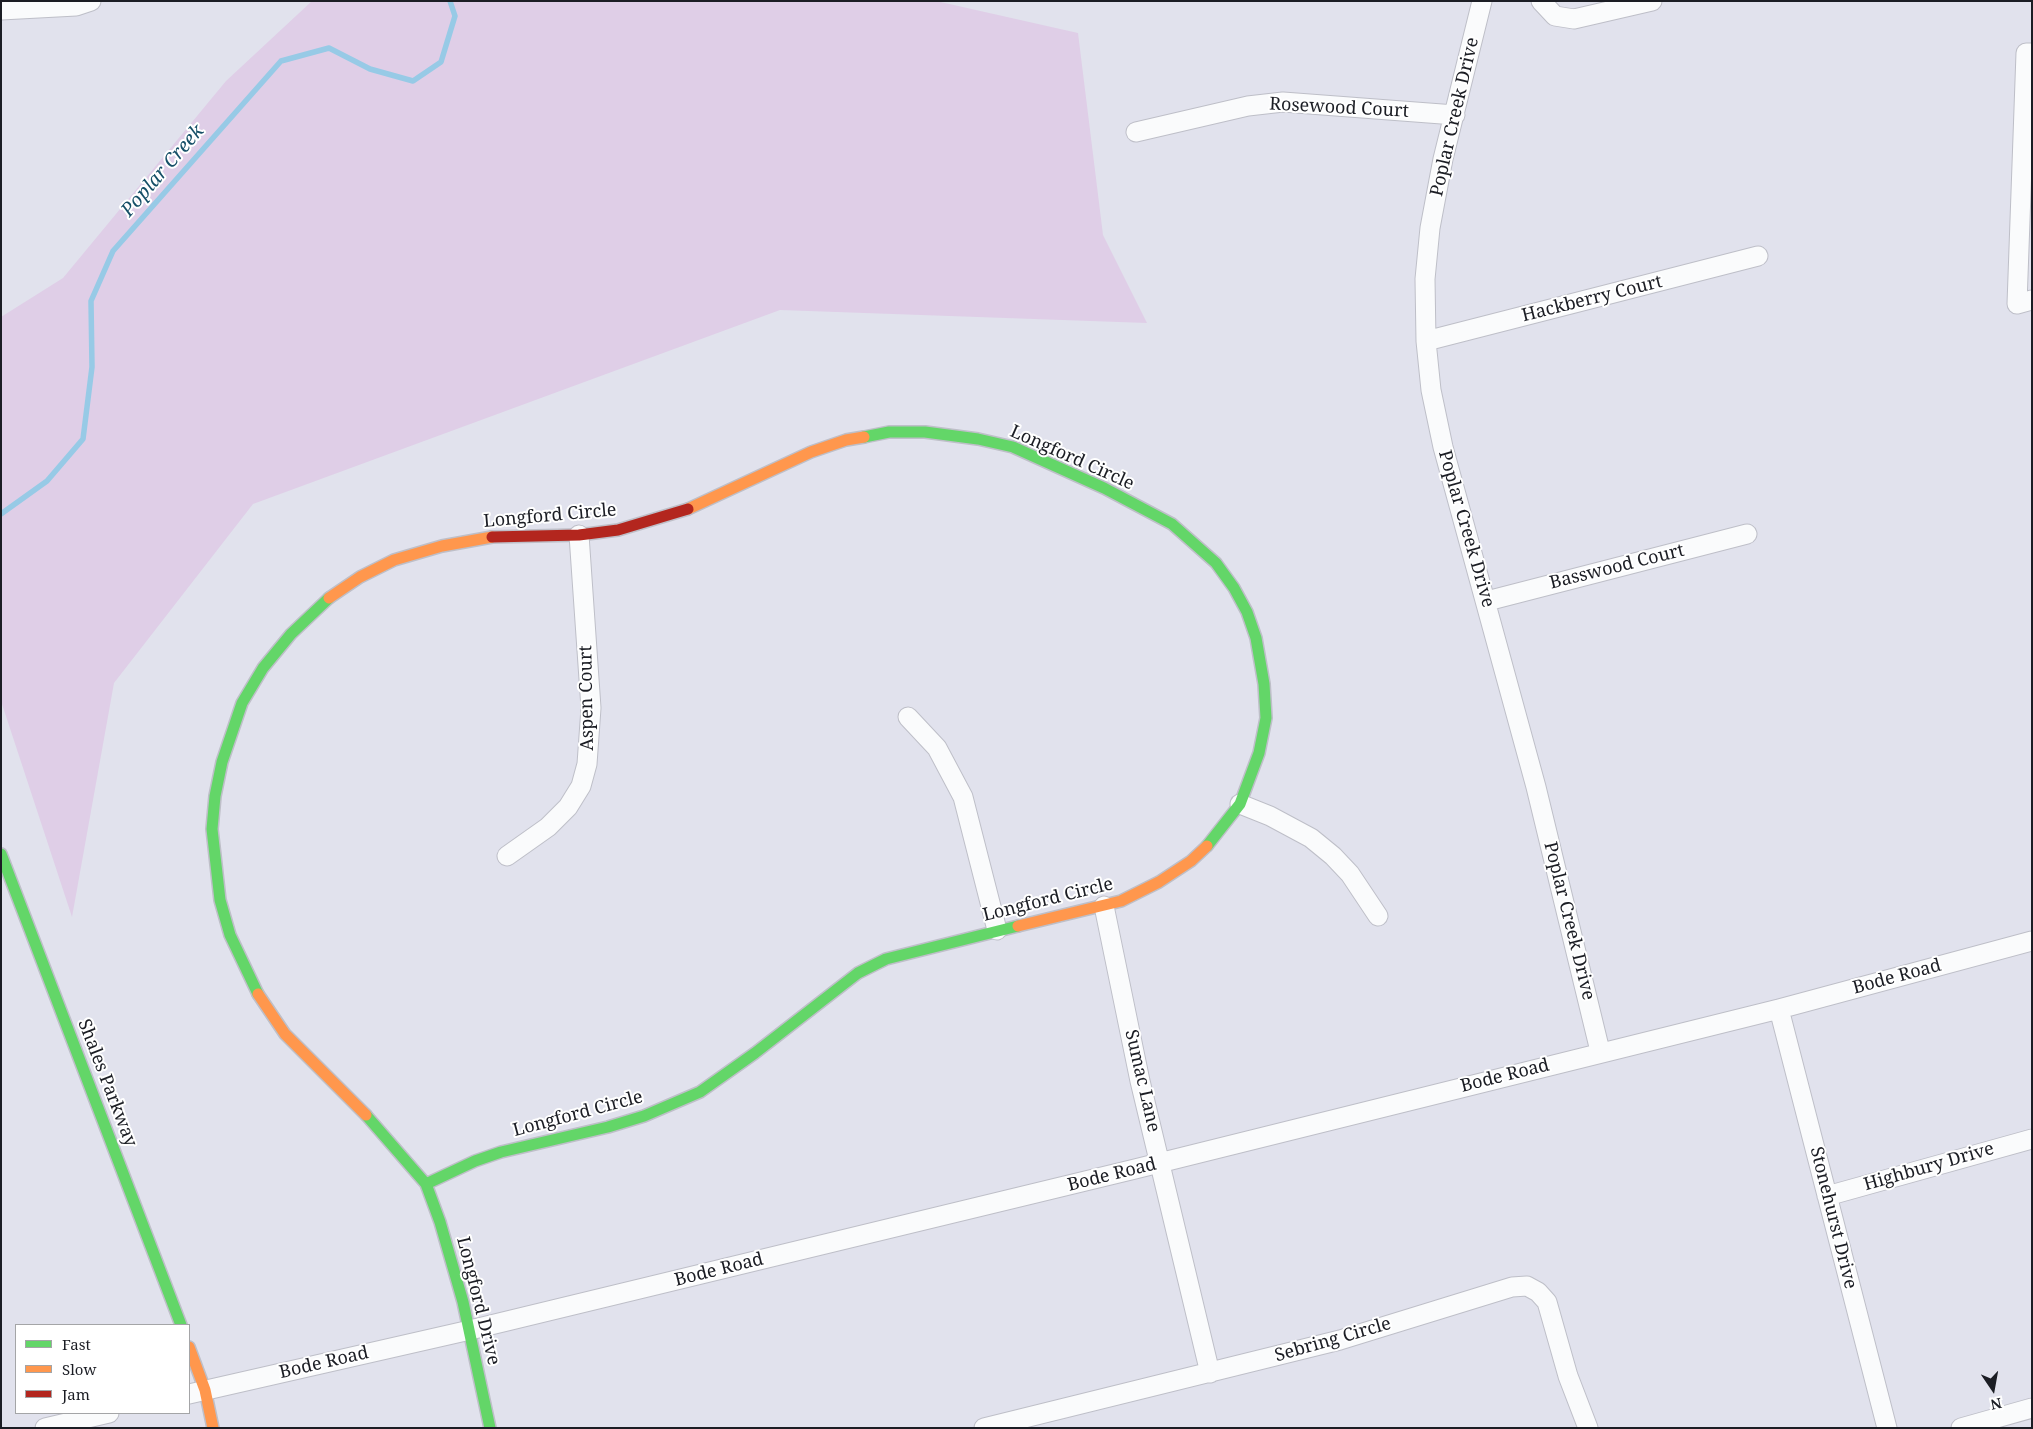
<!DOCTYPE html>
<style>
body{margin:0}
#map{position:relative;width:2033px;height:1429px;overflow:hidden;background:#e1e2ed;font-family:"Noto Serif",serif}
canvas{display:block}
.frame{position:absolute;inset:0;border:2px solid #1b1d24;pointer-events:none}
.legend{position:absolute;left:15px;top:1324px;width:175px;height:90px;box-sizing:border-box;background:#fff;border:1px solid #a4a5a7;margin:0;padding:6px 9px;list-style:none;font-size:15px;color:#1b1d24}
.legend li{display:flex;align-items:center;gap:10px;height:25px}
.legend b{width:25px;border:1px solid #a4a5a7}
.north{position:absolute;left:1968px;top:1364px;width:50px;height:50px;-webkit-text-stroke:4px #fff;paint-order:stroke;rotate:168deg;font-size:14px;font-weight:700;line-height:20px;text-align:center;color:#1b1d24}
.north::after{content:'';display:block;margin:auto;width:18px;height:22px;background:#1b1d24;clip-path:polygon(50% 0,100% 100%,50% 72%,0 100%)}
</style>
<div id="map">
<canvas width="2033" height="1429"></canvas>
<div class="frame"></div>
<ul class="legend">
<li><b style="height:6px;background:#63d668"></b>Fast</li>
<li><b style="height:6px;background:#ff974d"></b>Slow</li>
<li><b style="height:6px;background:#b3261e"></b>Jam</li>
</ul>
<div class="north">N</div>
</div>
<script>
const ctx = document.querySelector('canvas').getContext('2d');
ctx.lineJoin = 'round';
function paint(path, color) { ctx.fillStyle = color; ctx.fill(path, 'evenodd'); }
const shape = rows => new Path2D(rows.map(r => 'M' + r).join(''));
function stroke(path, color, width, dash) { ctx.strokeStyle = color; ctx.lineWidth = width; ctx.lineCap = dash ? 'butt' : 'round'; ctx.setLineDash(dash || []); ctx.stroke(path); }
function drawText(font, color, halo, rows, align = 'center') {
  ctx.font = font + ' "Noto Serif",serif'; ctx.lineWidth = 4; ctx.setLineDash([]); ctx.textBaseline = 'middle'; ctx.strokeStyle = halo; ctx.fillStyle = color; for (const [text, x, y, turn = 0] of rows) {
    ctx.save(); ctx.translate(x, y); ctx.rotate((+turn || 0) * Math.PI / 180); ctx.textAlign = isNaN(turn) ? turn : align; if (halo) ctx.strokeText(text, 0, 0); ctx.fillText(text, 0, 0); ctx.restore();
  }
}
const green = shape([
 [312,1,936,1,1078,33,1103,235,1147,323,780,310,253,504,114,683,72,917,1,701,1,317,63,278,226,81]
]);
const stream = shape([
 [1,514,47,481,83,439,92,367,91,301,113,251,281,61,329,48,370,69,413,81,441,62,455,16,450,1]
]);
const street = shape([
 [1482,1,1443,159,1430,228,1425,279,1426,341,1431,390,1443,447,1536,787,1600,1051],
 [1541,1,1555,16,1574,19,1652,1],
 [1,10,76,6,91,1],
 [2032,53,2026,53,2017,304,2032,300],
 [1136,132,1248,106,1283,102,1455,115],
 [1426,341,1758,256],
 [1487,601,1747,534],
 [908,717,937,748,963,797,997,930],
 [1240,804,1270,816,1311,838,1333,856,1350,874,1378,916],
 [507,856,548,827,568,807,581,786,587,764,591,708,579,535],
 [1104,906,1140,1081,1210,1373],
 [1779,1009,1887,1428],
 [1827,1196,2032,1139],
 [189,1394,470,1330,1135,1169,1779,1009,2032,941],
 [45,1428,109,1413],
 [984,1428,1340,1340,1512,1287,1527,1286,1538,1292,1547,1302,1568,1376,1588,1428],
 [1961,1428,2032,1408]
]);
const fast = shape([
 [864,437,889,432,925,432,978,439,1013,447,1104,488,1172,524,1216,563,1234,588,1247,612,1256,638,1264,684,1266,718,1259,753,1240,804,1207,846],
 [1,854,181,1325],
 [258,994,230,935,220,900,212,829,215,796,222,762,242,703,263,668,291,634,329,598],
 [366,1115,426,1184,440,1222,463,1302,490,1428],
 [426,1184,475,1161,501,1152,608,1127,644,1116,700,1092,755,1053,858,973,886,959,1018,926]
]);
const slow = shape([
 [688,509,811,452,846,440,864,437],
 [329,598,360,577,394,560,442,546,492,537],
 [1018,926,1121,901,1159,882,1191,861,1207,846],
 [258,994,285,1034,366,1115],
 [189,1347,205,1390,213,1428]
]);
const jam = shape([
 [492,537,579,535,618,530,688,509]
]);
const streetNames = [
 ["Rosewood Court",1339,108,3],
 ["Poplar Creek Drive",1455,117,-77],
 ["Hackberry Court",1592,299,-14],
 ["Longford Circle",1072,458,24],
 ["Longford Circle",550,516,-5],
 ["Poplar Creek Drive",1466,529,74],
 ["Basswood Court",1617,567,-14],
 ["Aspen Court",587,698,-91],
 ["Longford Circle",1048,900,-14],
 ["Poplar Creek Drive",1569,921,76],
 ["Bode Road",1897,977,-15],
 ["Bode Road",1505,1076,-14],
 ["Sumac Lane",1142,1081,77],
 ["Shales Parkway",107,1083,69],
 ["Longford Circle",578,1114,-15],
 ["Highbury Drive",1929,1167,-16],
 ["Bode Road",1112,1175,-14],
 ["Stonehurst Drive",1833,1218,76],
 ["Bode Road",719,1270,-14],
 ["Longford Drive",478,1301,76],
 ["Sebring Circle",1333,1340,-16],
 ["Bode Road",324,1363,-13]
];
const waterNames = [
 ["Poplar Creek",163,171,-49]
];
paint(green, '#dfcee7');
stroke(stream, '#97cae6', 5.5);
stroke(street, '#bebfc8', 21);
stroke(fast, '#bebfc8', 14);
stroke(slow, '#bebfc8', 14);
stroke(jam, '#bebfc8', 14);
stroke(street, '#fafbfc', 19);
stroke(fast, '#63d668', 11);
stroke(slow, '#ff974d', 11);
stroke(jam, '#b3261e', 11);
drawText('18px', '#1b1d24', '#fff', streetNames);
drawText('italic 19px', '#154f67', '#fff', waterNames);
</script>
